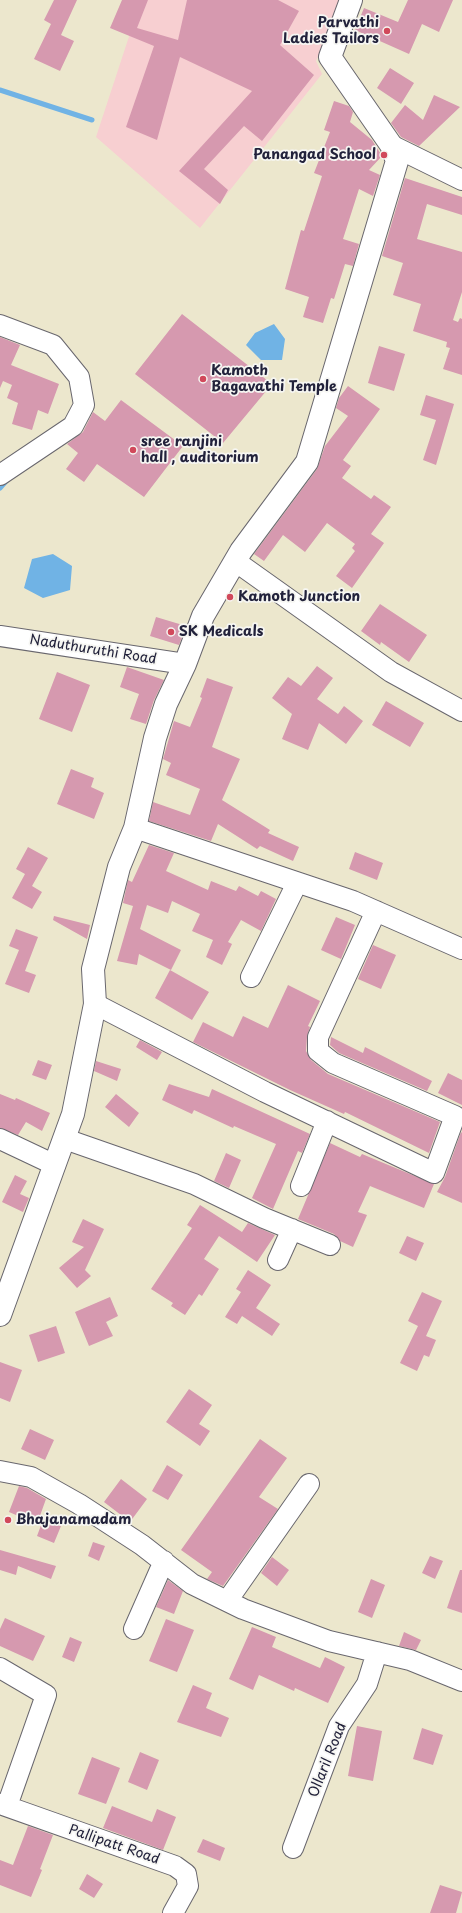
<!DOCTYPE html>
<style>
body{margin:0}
canvas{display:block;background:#ece7cd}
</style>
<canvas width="462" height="1913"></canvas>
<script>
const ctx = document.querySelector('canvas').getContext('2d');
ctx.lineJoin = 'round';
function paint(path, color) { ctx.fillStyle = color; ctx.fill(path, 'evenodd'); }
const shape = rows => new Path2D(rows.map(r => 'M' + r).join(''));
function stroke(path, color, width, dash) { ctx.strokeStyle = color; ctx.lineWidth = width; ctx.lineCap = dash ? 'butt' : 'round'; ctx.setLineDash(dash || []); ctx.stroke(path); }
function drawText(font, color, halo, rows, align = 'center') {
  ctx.font = font + ' "Playpen Sans",sans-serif'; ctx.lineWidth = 3.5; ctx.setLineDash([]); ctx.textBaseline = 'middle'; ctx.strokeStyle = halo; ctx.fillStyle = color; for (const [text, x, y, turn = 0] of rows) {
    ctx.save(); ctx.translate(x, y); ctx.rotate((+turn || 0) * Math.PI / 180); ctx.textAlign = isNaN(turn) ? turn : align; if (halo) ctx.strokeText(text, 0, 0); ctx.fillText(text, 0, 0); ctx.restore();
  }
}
const built = shape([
 [141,0,343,0,316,61,322,74,200,228,96,137]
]);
const water = shape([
 [274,324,285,339,282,360,261,360,246,345,255,333],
 [53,554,72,566,70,590,43,598,24,588,32,559]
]);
const stream = shape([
 [0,90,92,120],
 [0,488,7,480]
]);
const building = shape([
 [54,0,77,0,61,35,74,41,60,71,34,59,51,24,44,20],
 [122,0,148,0,137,28,178,40,187,0,278,0,299,11,280,45,314,75,262,141,244,126,204,169,228,190,220,204,179,171,252,91,180,57,157,140,126,127,154,46,110,28],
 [408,0,453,0,439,32,422,24,409,54,355,30,364,8,398,22],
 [390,68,414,83,401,104,377,88],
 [434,95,460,107,419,146,401,137,391,123,405,105,423,120],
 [334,101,349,106,353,112,350,122,372,140,382,156,369,170,380,175,373,196,359,189,343,239,359,244,353,266,345,264,334,299,331,298,323,323,303,317,309,297,285,289,301,230,304,231,322,176,314,173,330,132,324,130],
 [405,178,462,197,462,215,427,204,417,239,462,252,462,292,453,320,458,322,460,318,462,319,462,375,443,369,450,348,446,347,447,342,413,331,421,304,393,295,403,263,382,256],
 [182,314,272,384,223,443,135,374],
 [0,337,20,345,11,365,59,384,48,414,38,410,32,430,12,424,18,403,7,398,12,385,3,381,0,388],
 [379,346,405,354,394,391,368,383],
 [348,386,380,409,343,460,351,466,342,478,371,499,374,495,391,507,371,534,384,543,352,588,336,576,355,551,352,548,355,544,327,523,305,552,283,535,264,561,254,554,317,469,325,446,348,416,336,408,339,398],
 [426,395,454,404,436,465,423,460,436,420,420,415],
 [121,400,183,446,144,497,97,464,84,482,66,469,78,453,67,444,83,432,93,412,105,421],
 [380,604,427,635,409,662,381,642,380,645,361,631],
 [156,617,186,626,179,645,150,636],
 [317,666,333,678,317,699,338,714,344,706,363,721,346,744,319,723,308,750,282,739,292,714,272,698,288,677,301,686],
 [127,667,164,680,154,700,146,724,130,719,139,694,120,687],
 [57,672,90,685,72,732,39,719],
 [207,678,233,687,212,747,240,759,222,800,270,830,268,833,299,847,293,861,260,846,257,849,218,824,211,841,149,821,153,802,190,815,200,789,166,775,171,763,163,759,174,721,190,727,202,698,200,697],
 [386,701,424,723,410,747,372,725],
 [71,769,94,778,91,787,104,793,94,819,57,804],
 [149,845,174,853,166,871,208,890,211,881,236,891,239,886,258,896,261,891,276,899,261,931,241,920,228,942,232,944,222,965,206,957,213,940,192,931,200,914,172,901,168,913,147,905,140,929,181,950,171,970,139,954,137,965,117,961,133,906,123,903,128,880,132,882],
 [28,847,48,858,32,886,42,892,32,909,12,898,25,874,16,869],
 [355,852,383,863,377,880,349,869],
 [54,916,90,925,87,939,53,920],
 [336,917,355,925,341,959,321,950],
 [16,929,38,937,25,971,36,975,29,993,5,984,19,950,9,946],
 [373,945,396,955,381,989,358,979],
 [170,970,209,992,192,1020,155,998],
 [288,985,320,1001,308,1026,310,1027,307,1037,306,1051,311,1060,328,1074,440,1122,429,1153,345,1112,344,1114,290,1090,193,1042,203,1022,233,1037,243,1016,268,1028],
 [331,1037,363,1053,365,1047,432,1081,427,1091,339,1053,330,1045],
 [140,1040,162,1052,157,1060,136,1047],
 [38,1060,52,1065,46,1080,32,1075],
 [96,1061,121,1069,117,1081,94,1071],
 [448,1073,462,1080,462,1105,438,1093],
 [169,1084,209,1097,212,1089,310,1134,302,1153,298,1151,273,1209,252,1198,276,1144,234,1126,233,1128,194,1110,192,1114,162,1100],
 [0,1094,15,1100,16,1098,50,1113,42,1131,26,1122,18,1135,0,1128],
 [116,1094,139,1113,129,1127,105,1107],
 [461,1132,462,1133,462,1203,437,1192,445,1177],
 [330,1143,360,1157,362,1154,434,1184,424,1208,370,1186,358,1212,367,1215,353,1247,340,1241,334,1234,298,1219],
 [226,1153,241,1160,229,1188,214,1181],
 [15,1175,27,1181,20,1194,29,1198,23,1212,2,1202],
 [200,1205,242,1232,248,1223,275,1235,257,1262,219,1236,204,1259,219,1269,202,1296,199,1294,185,1315,171,1306,173,1303,151,1289,192,1228,187,1225],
 [83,1219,104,1229,85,1270,91,1276,77,1288,59,1268,84,1247,72,1242],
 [407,1236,424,1243,416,1261,399,1253],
 [248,1270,271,1285,256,1308,280,1324,272,1336,242,1316,237,1324,225,1317,241,1292,236,1289],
 [422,1292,442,1301,426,1336,436,1340,429,1357,424,1355,417,1371,400,1363,418,1326,408,1321],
 [110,1297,118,1316,106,1322,113,1336,89,1346,75,1312],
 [56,1326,65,1353,38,1362,29,1335],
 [0,1362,22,1370,10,1402,0,1398],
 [189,1389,212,1405,199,1424,210,1431,200,1446,166,1422],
 [30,1429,54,1440,45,1460,21,1449],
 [260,1439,287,1458,259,1497,278,1509,223,1586,207,1579,212,1572,181,1550],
 [167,1465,183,1475,168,1500,152,1491],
 [121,1479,147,1499,130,1522,104,1502],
 [19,1486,27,1488,46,1499,37,1524,9,1512],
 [43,1520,61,1526,54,1543,37,1536],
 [93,1542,105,1546,99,1561,88,1556],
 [0,1550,56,1566,51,1579,18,1566,16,1575,0,1570],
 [430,1556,443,1561,435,1579,422,1573],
 [272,1557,289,1570,277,1586,261,1573],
 [460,1570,462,1570,462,1613,447,1608],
 [371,1579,385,1585,372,1618,358,1612],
 [168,1580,183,1591,174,1614,156,1607],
 [5,1618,45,1636,33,1661,0,1646,0,1629],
 [166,1619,194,1630,177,1672,149,1661],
 [252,1627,276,1637,272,1647,320,1668,325,1657,345,1667,328,1703,295,1688,294,1691,259,1675,253,1690,229,1679],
 [404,1632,421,1640,416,1650,399,1646],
 [70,1637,82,1642,74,1662,62,1657],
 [193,1685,212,1693,206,1708,229,1718,221,1737,177,1722],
 [357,1726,382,1731,373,1781,348,1776],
 [422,1728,443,1735,433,1765,413,1759],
 [140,1752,159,1760,147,1790,128,1782],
 [92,1757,120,1768,106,1804,78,1794],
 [112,1806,152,1822,157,1809,176,1817,163,1850,103,1828],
 [28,1826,53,1835,40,1869,42,1870,31,1897,0,1885,0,1860,13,1865],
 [203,1839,225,1848,220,1861,197,1852],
 [87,1874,103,1884,94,1898,79,1889],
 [440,1885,462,1892,456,1913,430,1913]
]);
const minor = shape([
 [391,145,462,180],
 [0,325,53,345,79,377,84,405,73,426,0,475],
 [235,561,391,672,462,711],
 [0,636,185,664],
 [135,828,353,901,462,949],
 [251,977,297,883],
 [95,1004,265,1092,434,1173,455,1116,333,1063,318,1051,318,1037,376,911],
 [0,1139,55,1165],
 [65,1139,194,1184,264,1218,330,1245],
 [301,1186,327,1121],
 [278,1260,292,1229],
 [0,1471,31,1477,79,1504,142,1545,192,1584,243,1609,329,1641,410,1660,462,1681],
 [227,1601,309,1484],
 [134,1629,164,1561],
 [0,1668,46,1695,7,1806],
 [0,1804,175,1866,186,1874,188,1886,173,1913],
 [293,1848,339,1726,367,1684,377,1652]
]);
const major = shape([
 [0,1315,73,1114,95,1004,93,969,119,867,135,828,155,738,166,704,185,664,203,616,241,551,307,462,397,161,391,145,330,57,351,0]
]);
const markers = [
 [387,31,4,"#d1495b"],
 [384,155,4,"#d1495b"],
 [203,379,4,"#d1495b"],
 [133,450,4,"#d1495b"],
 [230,597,4,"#d1495b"],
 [171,632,4,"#d1495b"],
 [8,1520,4,"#d1495b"]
];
const poiNames = [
 ["Parvathi",379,23,"right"],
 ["Ladies Tailors",379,39,"right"],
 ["Panangad School",376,155,"right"],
 ["Kamoth",211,371],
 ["Bagavathi Temple",211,387],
 ["sree ranjini",141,442],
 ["hall , auditorium",141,458],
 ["Kamoth Junction",238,597],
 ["SK Medicals",179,632],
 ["Bhajanamadam",16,1520]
];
const streetNames = [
 ["Naduthuruthi Road",93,650,9],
 ["Ollaril Road",328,1760,-68],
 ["Pallipatt Road",114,1845,19]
];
paint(built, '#f7cfd1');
paint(water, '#70b3e5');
stroke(stream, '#70b3e5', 5);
paint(building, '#d699af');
stroke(minor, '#69676e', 22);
stroke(major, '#69676e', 24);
stroke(minor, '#fff', 20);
stroke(major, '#fff', 22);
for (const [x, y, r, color] of markers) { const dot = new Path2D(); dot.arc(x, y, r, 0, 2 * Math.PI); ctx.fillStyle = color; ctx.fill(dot); stroke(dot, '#f6f6f2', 1.5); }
drawText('bold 14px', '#22223b', '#f6f6f2', poiNames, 'left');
drawText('14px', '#22223b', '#f6f6f2', streetNames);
</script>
